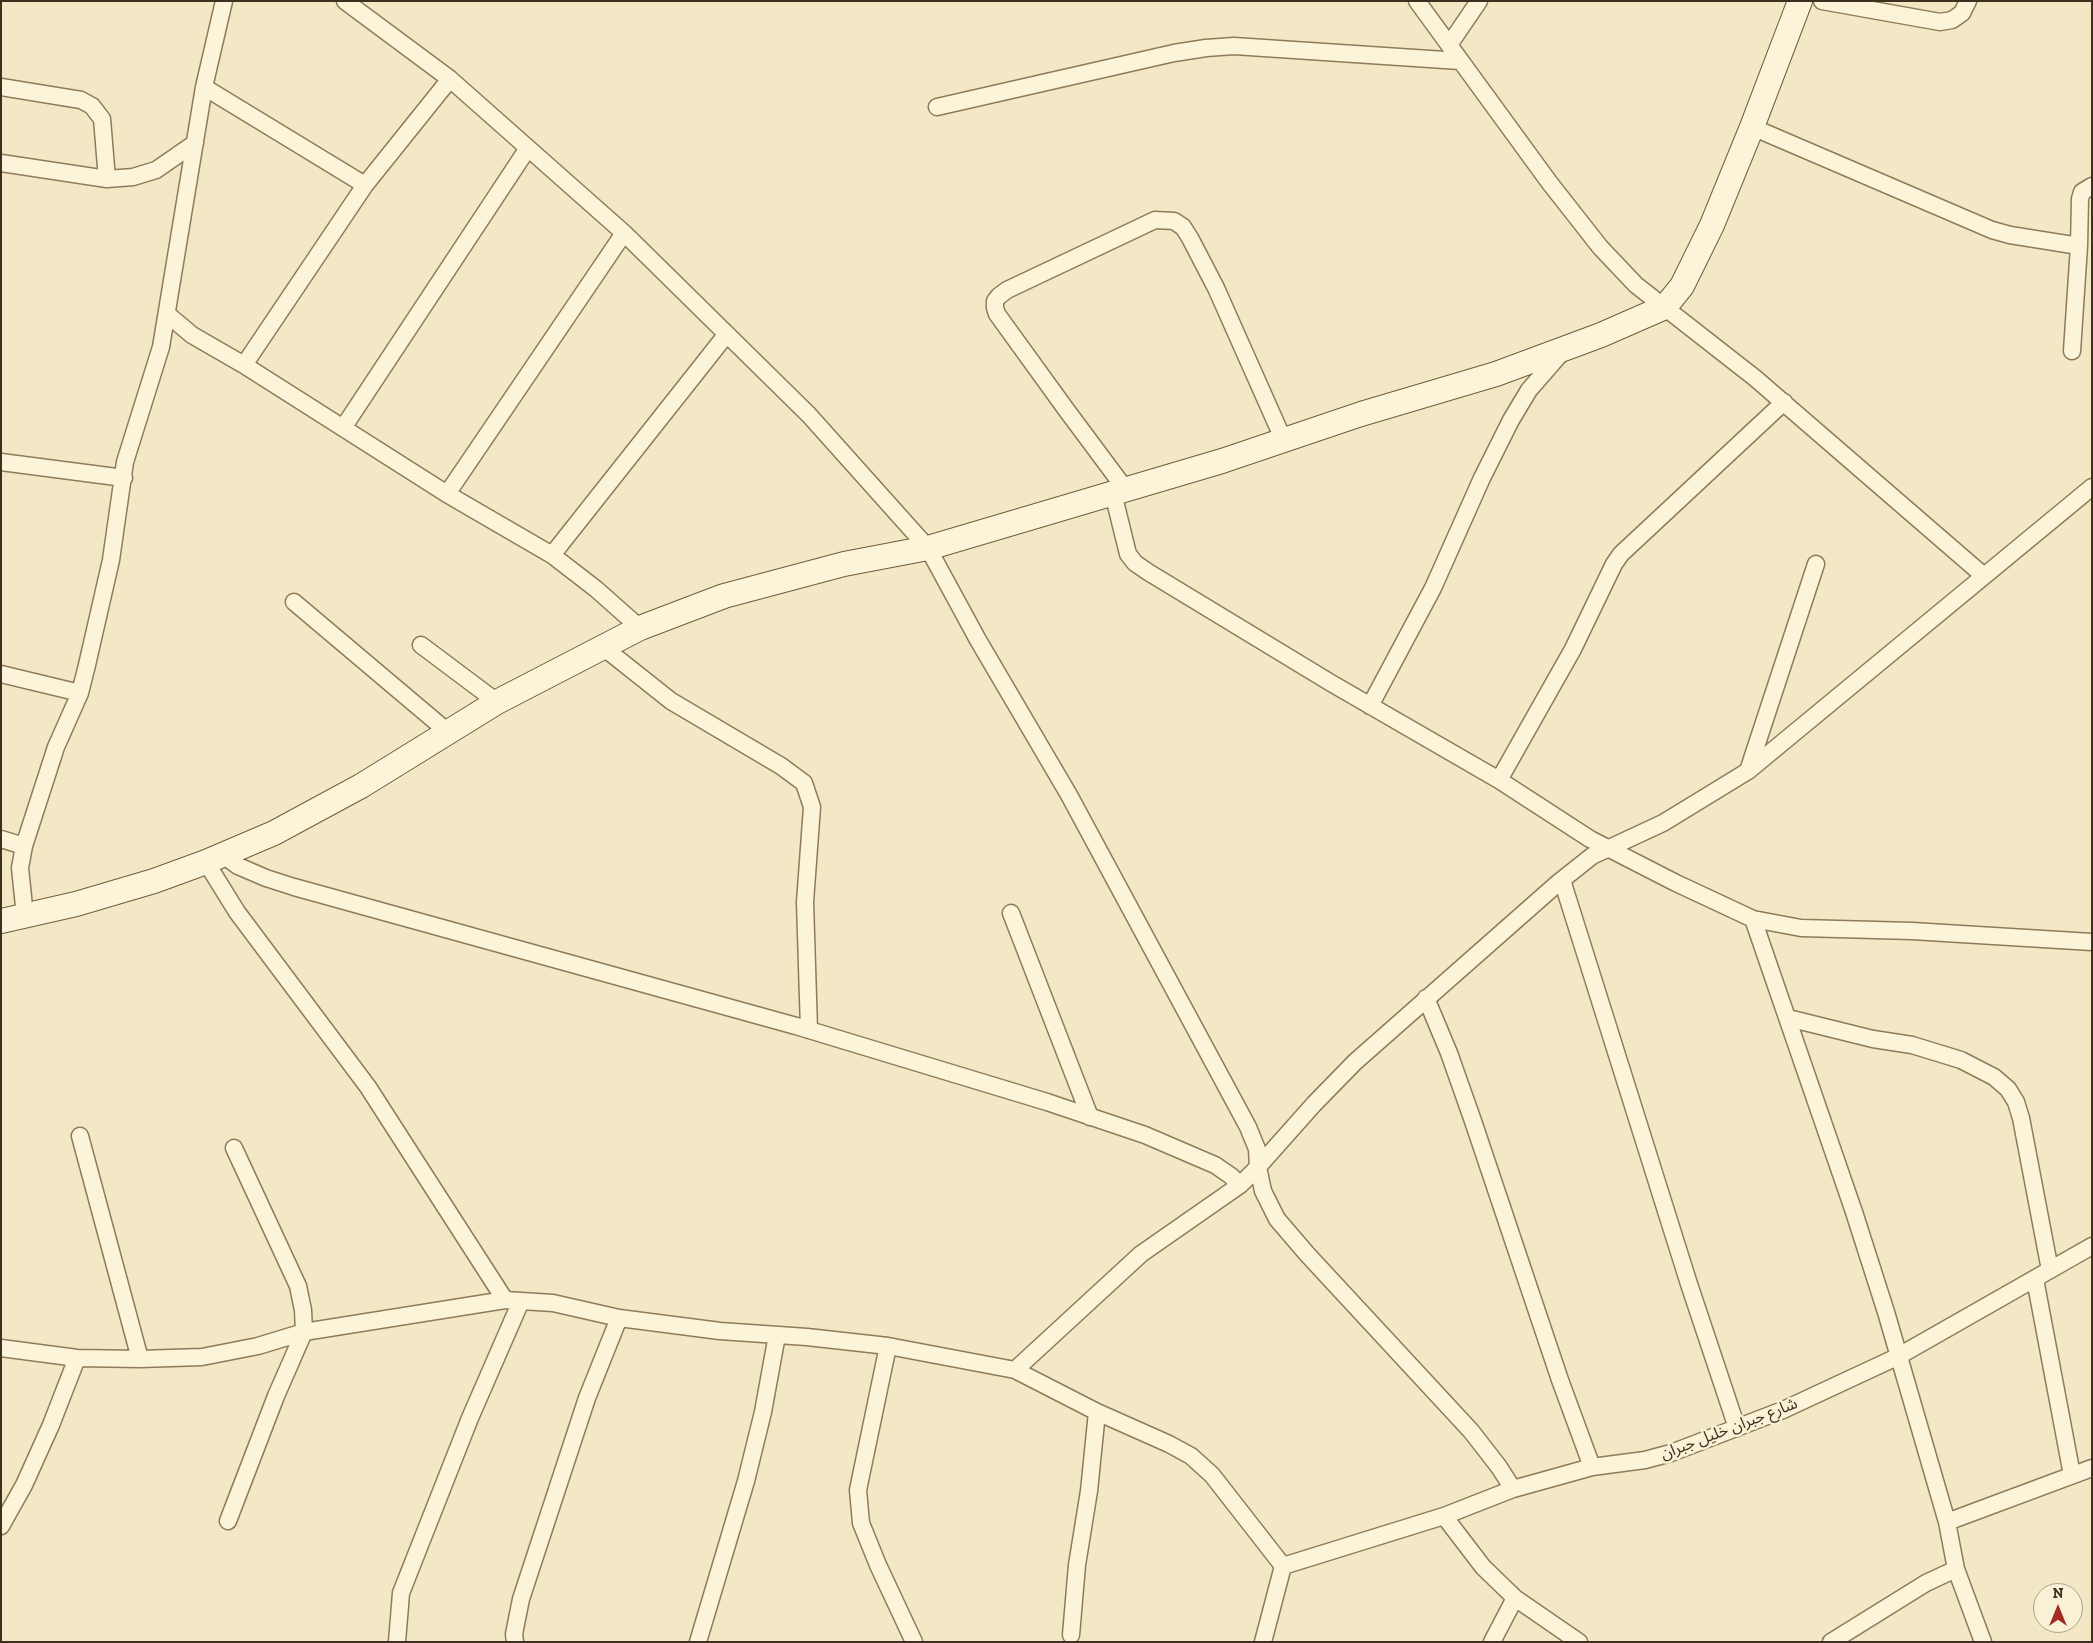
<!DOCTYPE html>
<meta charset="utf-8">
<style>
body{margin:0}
#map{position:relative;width:2093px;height:1643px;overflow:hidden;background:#f2e8c5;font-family:"Zilla Slab",serif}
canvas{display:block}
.frame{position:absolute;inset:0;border:2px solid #3d301e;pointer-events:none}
.north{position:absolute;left:2033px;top:1583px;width:50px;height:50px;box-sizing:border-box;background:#f8f1d5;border:1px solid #ada48c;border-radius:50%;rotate:0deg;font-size:14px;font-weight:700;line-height:20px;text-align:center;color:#3d301e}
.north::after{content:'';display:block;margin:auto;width:18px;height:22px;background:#a32d24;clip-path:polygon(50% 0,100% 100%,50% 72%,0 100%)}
</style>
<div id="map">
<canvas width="2093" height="1643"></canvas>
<div class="frame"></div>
<div class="north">N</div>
</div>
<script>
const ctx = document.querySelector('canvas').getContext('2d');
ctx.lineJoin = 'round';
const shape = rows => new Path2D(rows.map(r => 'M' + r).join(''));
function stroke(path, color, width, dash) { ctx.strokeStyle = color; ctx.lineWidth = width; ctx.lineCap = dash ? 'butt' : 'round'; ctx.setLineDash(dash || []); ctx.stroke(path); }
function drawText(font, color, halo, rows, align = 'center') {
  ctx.font = font + ' "Zilla Slab","Noto Sans Arabic",serif'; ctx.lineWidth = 5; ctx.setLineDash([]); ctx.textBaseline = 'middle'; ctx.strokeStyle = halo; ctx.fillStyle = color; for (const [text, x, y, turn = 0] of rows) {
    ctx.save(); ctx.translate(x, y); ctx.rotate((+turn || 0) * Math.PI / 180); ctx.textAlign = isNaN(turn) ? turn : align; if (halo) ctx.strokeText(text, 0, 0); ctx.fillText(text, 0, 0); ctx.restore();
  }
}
const street = shape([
 [345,1,450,79,624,233,809,415,928,548,978,640,1069,795,1248,1127,1257,1149,1258,1167,1263,1191,1277,1219,1307,1254,1471,1431,1499,1467,1513,1489],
 [1417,1,1549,182,1600,247,1636,285,1755,378,1984,576],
 [1822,1,1940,22,1952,20,1962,13,1968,1],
 [1449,45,1479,1],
 [1,87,81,100,92,106,102,119,107,179],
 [204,87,365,185],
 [937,107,1174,53,1206,48,1234,46,1460,61],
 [1752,127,1992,230,2010,235,2079,246,2072,351],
 [1,163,107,179,133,177,156,170,195,143],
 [2079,246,2080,199,2082,192,2092,186],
 [167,314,192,335,244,365,447,494,552,555,596,589,640,628],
 [244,365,365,185,450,79],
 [343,428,528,148],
 [1,462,124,478],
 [1126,490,1065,408,997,314,995,308,995,301,999,296,1007,290,1155,220,1174,221,1183,227,1190,238,1216,288,1284,441],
 [1113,493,1128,554,1135,563,1148,572,1331,683,1499,780,1590,839,1676,883,1753,919,1801,928,1912,931,2092,942],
 [447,494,624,233],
 [552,555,726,335],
 [294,602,448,732],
 [421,645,497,702],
 [603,647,671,701,781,766,804,783,812,807,805,902,809,1030],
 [1,674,80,693],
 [1370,706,1433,588,1482,478,1511,420,1529,390,1563,351],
 [1748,771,1816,564],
 [1499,780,1573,649,1614,564,1621,554,1784,402],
 [1,839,24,846,20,868,25,916],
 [24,846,56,747,80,693,87,665,111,560,125,462,161,347,204,87,224,1],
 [223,855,238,866,266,878,294,887,796,1026,1047,1102,1145,1135,1215,1165,1231,1176,1240,1185],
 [206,862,237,912,368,1087,505,1300],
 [1562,880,1689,1284,1737,1428],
 [1011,913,1090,1117],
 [1753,919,1854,1212,1886,1312,1947,1522,1956,1569,1983,1642],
 [1426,998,1449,1053,1473,1121,1560,1380,1592,1467],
 [1788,1018,1873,1039,1912,1045,1961,1060,1994,1077,2008,1089,2016,1102,2021,1118,2050,1270],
 [80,1136,140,1359],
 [2035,1279,2072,1475],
 [888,1346,858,1490,861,1523,878,1565,914,1642],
 [1,1348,77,1358,140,1359,202,1357,258,1346,304,1332,505,1300,553,1303,619,1318,720,1331,807,1337,888,1346,1015,1370,1097,1412,1169,1444,1191,1456,1212,1475,1283,1566],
 [1015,1370,1141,1254,1240,1185,1258,1167,1314,1104,1355,1062,1558,883,1592,856,1663,823,1748,771,2092,487],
 [1444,1516,1483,1567,1515,1598,1579,1642],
 [228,1521,276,1396,304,1332,303,1310,298,1286,234,1148],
 [1947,1522,2092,1468],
 [1,1526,24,1485,51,1425,77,1358],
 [1283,1566,1444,1516,1513,1489,1592,1467,1645,1460,1671,1453,1783,1410,1897,1357,2092,1246],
 [1071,1635,1077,1565,1089,1491,1097,1412],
 [397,1642,401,1593,470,1418,521,1301],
 [515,1642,514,1634,521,1599,587,1398,619,1318],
 [698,1642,746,1481,763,1412,777,1335],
 [1263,1642,1283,1566],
 [1492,1642,1515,1598],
 [1831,1642,1926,1583,1956,1569]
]);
const secondary = shape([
 [1,921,76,904,154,881,206,862,274,833,361,786,497,702,640,628,724,596,844,564,928,548,1222,461,1361,414,1496,374,1601,335,1665,307,1682,286,1712,225,1752,127,1800,1]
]);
const streetNames = [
 ["شارع جبران خليل جبران",1729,1429,-21]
];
stroke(street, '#8f7a59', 19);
stroke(secondary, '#705b3c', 26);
stroke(street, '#fbf4d9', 16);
stroke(secondary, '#fbf4d9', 24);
drawText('16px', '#3d301e', '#f8f1d5', streetNames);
</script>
